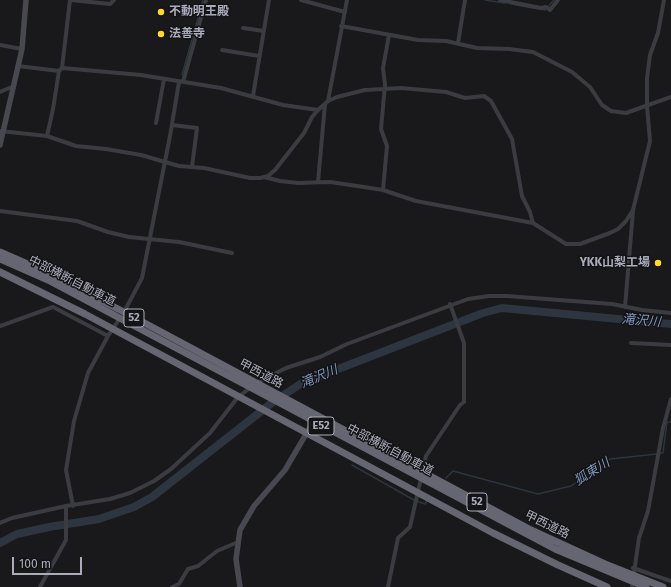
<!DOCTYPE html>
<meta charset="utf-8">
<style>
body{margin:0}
#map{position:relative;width:671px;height:587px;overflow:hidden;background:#19181b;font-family:"Fira Sans",sans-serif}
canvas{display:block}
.scale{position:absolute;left:12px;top:557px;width:70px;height:18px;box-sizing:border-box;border:2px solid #aaacbb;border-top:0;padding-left:5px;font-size:12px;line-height:14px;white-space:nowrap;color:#aaacbb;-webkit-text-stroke:3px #141316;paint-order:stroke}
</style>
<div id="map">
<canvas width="671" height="587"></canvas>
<div class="scale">100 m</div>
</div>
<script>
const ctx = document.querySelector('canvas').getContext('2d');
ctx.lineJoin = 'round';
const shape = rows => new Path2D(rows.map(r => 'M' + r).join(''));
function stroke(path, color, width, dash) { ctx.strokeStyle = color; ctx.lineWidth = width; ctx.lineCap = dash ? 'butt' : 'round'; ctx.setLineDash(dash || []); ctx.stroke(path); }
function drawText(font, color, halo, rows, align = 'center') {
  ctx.font = font + ' "Fira Sans","Noto Sans JP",sans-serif'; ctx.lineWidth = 3; ctx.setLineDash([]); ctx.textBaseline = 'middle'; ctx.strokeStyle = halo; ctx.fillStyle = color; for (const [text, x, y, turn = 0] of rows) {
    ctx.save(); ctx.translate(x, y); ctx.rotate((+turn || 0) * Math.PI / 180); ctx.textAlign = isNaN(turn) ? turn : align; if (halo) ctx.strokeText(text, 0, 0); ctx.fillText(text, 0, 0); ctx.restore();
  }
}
const stream = shape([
 [485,0,505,3],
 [511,4,545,10,554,0],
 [182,75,203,0],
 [660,453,663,453,667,422,671,422],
 [352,465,414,500,425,504,427,501],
 [446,478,453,471,538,494,571,486,610,459,657,454]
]);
const river = shape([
 [0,543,17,534,49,527,99,519,134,507,152,497,273,402,302,383,483,313,502,308,671,324]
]);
const street = shape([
 [71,0,110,4,114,0],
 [301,0,345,12],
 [500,0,541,8,546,7,550,10,558,0],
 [341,26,418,40,446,41,477,48,509,49,533,52,572,72,590,87,602,105,611,111,626,113,671,97],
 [243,28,264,31],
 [458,43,465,0],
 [0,45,22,49],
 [222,50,259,56],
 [18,66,59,71,62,68,141,75,221,88,283,105,318,110],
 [62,68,70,0],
 [183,82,206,0],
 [0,92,14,86],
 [253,96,269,0],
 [328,101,347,0],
 [156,123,164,79],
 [172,125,197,128,192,167],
 [0,131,47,136,76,146,106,149,141,155,179,166,204,168,250,178,260,178,268,176,275,170,304,133,312,117,318,110,328,101,337,97,365,90,401,88,446,92,465,98,484,96,491,101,512,139,522,196,530,212,533,223],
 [47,136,53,109,59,71],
 [264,177,280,181,298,183,330,182,364,187,383,190,416,201,533,223,566,244,580,244,610,233,618,229,626,221,633,210,650,141,647,106,647,78,650,55,658,33,664,0],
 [318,182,325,104],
 [383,190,387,146,381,129,385,85,383,68,389,35],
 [0,211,77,221,108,232,129,237,179,242,232,253],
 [625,307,633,211],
 [124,312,142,278,170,136,179,82],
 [0,326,53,307,108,336],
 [631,343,671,345],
 [256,383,286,368,320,357,347,344,468,299,489,296,507,296,612,304,642,310,671,313],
 [73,506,66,470,74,421,88,373,108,336,120,318],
 [0,523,12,518,66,506,110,499,130,493,154,481,171,469,210,433,238,397,250,388],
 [633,568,671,581],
 [40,587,66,540,66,506],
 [172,587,179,584,188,569,198,566,217,551,238,542],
 [388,587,398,538,410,527,426,456,460,405,464,402,464,343,450,304],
 [632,587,639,538,648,511,663,428,671,399]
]);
const secondary = shape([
 [0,145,22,49,26,0],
 [240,587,236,559,240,530,254,506,285,470,316,417]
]);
const highway = shape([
 [0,252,39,269,124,312,531,530,605,564,663,587],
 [0,259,48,280,555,549,646,587],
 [0,272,85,314,493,533,558,565,607,587]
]);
const markers = [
 [161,12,4,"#ffd92c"],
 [161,34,4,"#ffd92c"],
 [658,263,4,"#ffd92c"]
];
const shields = [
 [134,318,20],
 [321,426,26],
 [477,502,20]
];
const shieldNames = [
 ["52",134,318],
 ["E52",321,426],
 ["52",477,502]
];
const poiNames = [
 ["不動明王殿",169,12],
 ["法善寺",169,34],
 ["YKK山梨工場",650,263,"right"]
];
const streetNames = [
 ["中部横断自動車道",72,281,27],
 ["甲西道路",261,374,28],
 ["中部横断自動車道",390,450,28],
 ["甲西道路",547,525,26]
];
const waterNames = [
 ["滝沢川",641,321,5],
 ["滝沢川",319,377,-23],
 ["狐東川",592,472,-32]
];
stroke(stream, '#2d3540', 1.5);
stroke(river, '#2d3540', 8);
stroke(street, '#3b3b42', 4);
stroke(secondary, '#474850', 5.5);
stroke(highway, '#656671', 7);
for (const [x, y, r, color] of markers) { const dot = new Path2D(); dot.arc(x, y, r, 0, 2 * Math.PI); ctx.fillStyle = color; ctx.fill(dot); stroke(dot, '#141316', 1.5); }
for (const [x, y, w] of shields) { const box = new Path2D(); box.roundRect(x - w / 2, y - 9, w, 18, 3); ctx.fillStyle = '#141316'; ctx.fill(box); stroke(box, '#aaacbb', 1); }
drawText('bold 11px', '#aaacbb', null, shieldNames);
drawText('bold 12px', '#aaacbb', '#141316', poiNames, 'left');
drawText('12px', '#aaacbb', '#141316', streetNames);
drawText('italic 13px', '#7e94b8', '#141316', waterNames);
</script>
